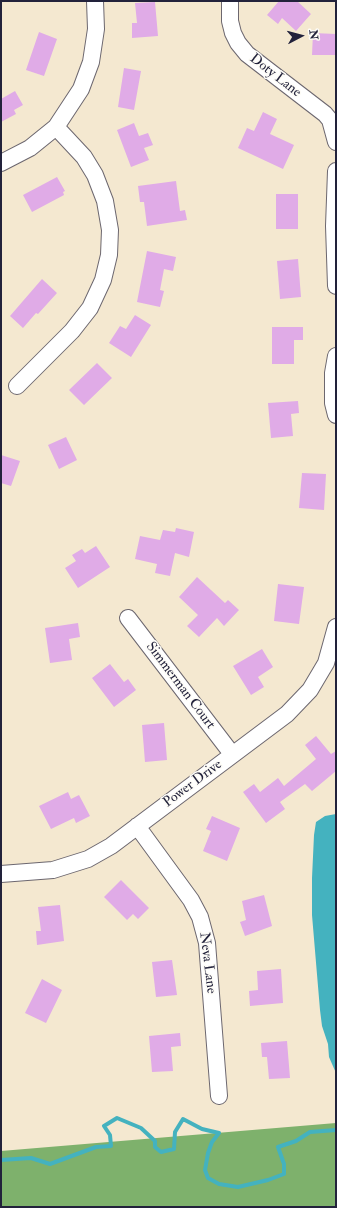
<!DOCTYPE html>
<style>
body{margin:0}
#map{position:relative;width:337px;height:1208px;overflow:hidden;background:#f4e8d0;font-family:"IM FELL Double Pica",serif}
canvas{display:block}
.frame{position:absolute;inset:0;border:2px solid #22223b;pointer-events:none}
.north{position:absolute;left:281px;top:16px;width:40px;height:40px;-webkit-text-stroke:3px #fdfcf7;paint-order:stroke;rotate:84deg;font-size:11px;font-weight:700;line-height:16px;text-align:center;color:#22223b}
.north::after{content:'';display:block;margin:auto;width:14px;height:18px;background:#22223b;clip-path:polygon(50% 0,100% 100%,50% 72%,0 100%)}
</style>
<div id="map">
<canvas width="337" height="1208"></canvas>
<div class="frame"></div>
<div class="north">N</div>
</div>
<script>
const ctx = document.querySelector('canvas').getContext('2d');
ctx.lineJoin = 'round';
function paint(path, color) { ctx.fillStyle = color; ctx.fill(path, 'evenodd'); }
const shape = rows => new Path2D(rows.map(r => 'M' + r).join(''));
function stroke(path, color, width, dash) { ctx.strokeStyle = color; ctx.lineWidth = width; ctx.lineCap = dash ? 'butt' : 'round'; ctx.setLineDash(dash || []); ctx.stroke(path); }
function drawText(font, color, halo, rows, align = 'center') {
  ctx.font = font + ' "IM FELL Double Pica",serif'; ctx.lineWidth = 3; ctx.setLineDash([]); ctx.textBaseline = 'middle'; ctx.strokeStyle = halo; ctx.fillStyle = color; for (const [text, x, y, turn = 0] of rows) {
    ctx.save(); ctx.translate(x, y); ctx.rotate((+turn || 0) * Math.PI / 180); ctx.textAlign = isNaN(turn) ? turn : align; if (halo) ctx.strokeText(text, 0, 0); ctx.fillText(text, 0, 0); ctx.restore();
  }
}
const forest = shape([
 [336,1123,336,1207,1,1207,1,1151]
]);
const water = shape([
 [336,814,336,1073,329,1057,328,1044,322,1026,320,1010,312,915,312,878,314,835,316,822,325,816]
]);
const stream = shape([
 [1,1160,31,1158,50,1164,96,1147,111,1146,110,1135,104,1126,117,1118,141,1128,155,1141,155,1147,161,1152,174,1149,175,1132,183,1119,202,1129,219,1133,212,1142,208,1153,205,1170,208,1178,219,1184,238,1187,268,1180,284,1174,284,1164,278,1147,296,1141,310,1132,336,1130]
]);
const building = shape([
 [279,1,297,1,311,14,296,31,282,18,278,24,267,15],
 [155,2,158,36,132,38,132,23,137,23,135,3],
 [39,32,57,39,44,76,26,70],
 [313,33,336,34,336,55,312,55],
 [124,68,141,71,134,110,118,107],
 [15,91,23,105,14,110,16,114,1,122,1,99],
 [263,112,277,119,270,134,294,145,283,169,238,148,247,128,254,131],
 [134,123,139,136,148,133,153,145,144,148,149,160,131,167,117,130],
 [57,177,65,191,63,192,64,195,32,212,23,195],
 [176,181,180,211,185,210,187,220,147,226,144,202,140,202,138,186],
 [276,194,298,194,298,229,276,229],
 [147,251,176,257,173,271,164,269,160,290,164,291,160,307,137,302],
 [298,259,301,297,280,299,277,261],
 [42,279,57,293,38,314,36,313,23,328,10,316],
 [135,315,151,325,131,357,109,343,120,326,126,329],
 [272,327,303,327,303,340,294,340,294,364,272,364],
 [97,363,112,378,84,405,69,390],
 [298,401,299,413,291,414,293,436,271,438,268,403],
 [66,437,77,460,59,469,48,445],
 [1,455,20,461,11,486,1,483],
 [302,473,326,474,324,510,299,508],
 [176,528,194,532,189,557,175,553,170,576,155,573,157,564,135,559,140,536,160,540,163,530,175,532],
 [96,546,110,567,78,588,65,568,76,561,72,555,82,549,85,553],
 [197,577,225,603,228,600,239,610,224,626,217,618,199,637,187,626,198,615,179,597],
 [278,584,304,587,299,624,274,621],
 [78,623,80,637,69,639,72,660,50,663,45,628],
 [262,649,273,667,258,677,264,687,251,695,233,666],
 [110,664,124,682,128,679,136,690,114,707,92,678],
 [164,723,167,760,145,762,142,725],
 [316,736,331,754,336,751,336,771,312,791,305,784,280,802,285,809,266,823,243,792,254,784,260,792,278,778,284,786,316,759,305,745],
 [68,792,71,799,79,795,90,816,76,823,74,818,51,829,39,806],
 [212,816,240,828,227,861,203,851,211,831,206,829],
 [121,880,149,908,138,919,133,914,127,920,104,897],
 [264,895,272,926,245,936,240,922,246,920,242,901],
 [60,905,64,941,37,945,36,931,41,931,38,907],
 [172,960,177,995,156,997,152,962],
 [281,969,283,1003,250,1006,249,991,258,990,257,971],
 [42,979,62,990,46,1023,25,1013],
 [180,1033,181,1046,171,1047,173,1071,152,1072,149,1036],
 [287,1041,290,1078,269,1079,267,1057,262,1057,261,1043]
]);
const minor = shape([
 [230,1,230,21,233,33,238,43,247,54,325,114,330,120,336,142],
 [1,163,30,148,56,127,81,89,91,62,96,29,95,1],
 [336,171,334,226,336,286],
 [336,356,333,373,333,403,336,415],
 [17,386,72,331,90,308,103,280,109,255,110,230,105,201,95,175,84,157,56,127],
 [128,618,232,754],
 [137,826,191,900,200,917,207,943,219,1096],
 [1,874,53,870,88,859,111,846,287,714,310,690,326,663,336,627]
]);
const streetNames = [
 ["Doty Lane",275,76,38],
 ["Simmerman Court",180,686,53],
 ["Power Drive",193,784,-37],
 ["Neva Lane",207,963,83]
];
paint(forest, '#7eb16c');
paint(water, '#44b2bf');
stroke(stream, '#44b2bf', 4);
paint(building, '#e0abe7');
stroke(minor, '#6c676f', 18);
stroke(minor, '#fff', 16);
drawText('14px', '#22223b', '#fdfcf7', streetNames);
</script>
